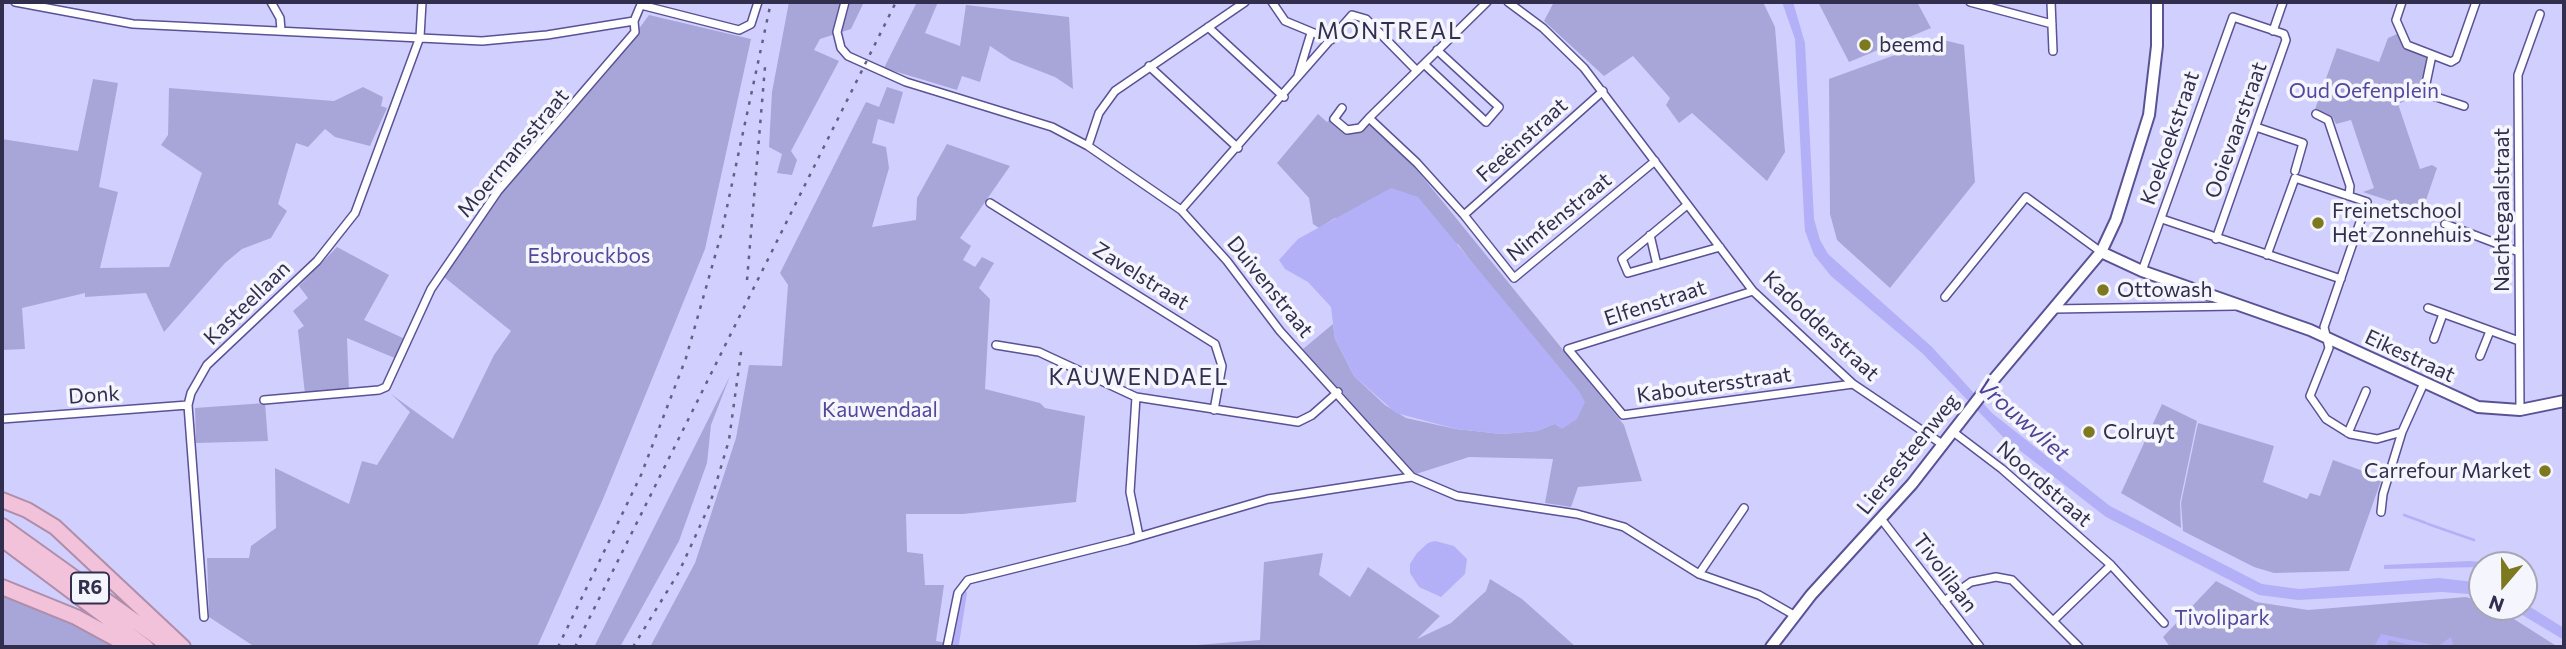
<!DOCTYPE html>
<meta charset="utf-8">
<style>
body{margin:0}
#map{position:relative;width:2566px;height:649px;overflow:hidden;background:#d1cffe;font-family:Commissioner,sans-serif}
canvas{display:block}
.frame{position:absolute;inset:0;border:4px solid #322f4e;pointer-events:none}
.north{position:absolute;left:2468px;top:551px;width:70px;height:70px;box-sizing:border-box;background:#f5f5fd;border:2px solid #a7a6b7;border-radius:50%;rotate:200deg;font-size:19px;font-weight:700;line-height:28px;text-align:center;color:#322f4e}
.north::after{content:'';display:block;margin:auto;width:24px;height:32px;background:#7d791f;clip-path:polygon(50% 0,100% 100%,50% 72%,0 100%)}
</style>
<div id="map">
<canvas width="2566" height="649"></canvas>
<div class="frame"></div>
<div class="north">N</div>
</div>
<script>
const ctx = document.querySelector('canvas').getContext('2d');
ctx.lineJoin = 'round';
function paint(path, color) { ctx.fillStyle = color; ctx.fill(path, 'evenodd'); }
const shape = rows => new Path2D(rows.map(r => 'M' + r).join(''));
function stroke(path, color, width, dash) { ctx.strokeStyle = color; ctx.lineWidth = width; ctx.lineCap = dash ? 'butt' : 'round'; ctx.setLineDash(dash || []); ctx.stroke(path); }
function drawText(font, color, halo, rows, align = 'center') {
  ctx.font = font + ' Commissioner,sans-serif'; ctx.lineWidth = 7; ctx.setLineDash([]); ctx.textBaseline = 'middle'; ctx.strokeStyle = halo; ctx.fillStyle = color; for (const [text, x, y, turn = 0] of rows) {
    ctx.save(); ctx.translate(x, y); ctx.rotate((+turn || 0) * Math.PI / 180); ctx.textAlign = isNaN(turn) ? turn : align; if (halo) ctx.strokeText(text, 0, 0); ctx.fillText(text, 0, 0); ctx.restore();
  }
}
const green = shape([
 [789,2,864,2,851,29,820,39,814,50,839,61,791,151,797,160,792,175,777,173,782,154,769,147,772,92],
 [917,2,938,2,925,33,960,46,966,5,1069,17,1073,89,1055,77,1011,60,990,46,980,82,962,76,957,90,884,68],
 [1554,2,1763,2,1775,27,1785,152,1767,181,1692,113,1679,123,1666,105,1670,98,1633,56,1604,76,1544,21],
 [1818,2,1917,2,1931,28,1849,62],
 [649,15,751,39,705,249,603,499,537,647,255,647,209,617,207,558,249,558,251,546,276,528,275,468,349,504,362,461,377,465,410,412,391,394,453,439,494,355,511,331,444,277,501,193,608,71],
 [2397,34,2405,47,2427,55,2429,60,2416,96,2398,104,2420,169,2432,165,2437,168,2423,209,2417,210,2363,192,2374,188,2351,120,2336,124,2333,118,2314,112,2337,48,2379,62,2388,38],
 [1939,39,1964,45,1975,182,1890,288,1837,240,1830,214,1829,79],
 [93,79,118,83,99,187,118,192,100,268,169,267,202,173,161,145,168,135,169,88,334,101,363,87,383,97,381,106,387,108,370,146,335,137,325,129,308,147,296,143,278,204,287,211,271,238,242,249,225,263,164,332,146,293,85,297,85,293,22,308,25,349,2,350,2,139,78,151],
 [887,87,903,92,894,124,878,119,872,143,886,147,889,168,872,227,916,220,917,198,947,144,1010,166,960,238,971,246,963,260,975,267,982,257,994,263,979,288,990,299,985,389,1040,403,1045,408,1085,416,1076,502,963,514,906,514,907,552,923,554,925,585,944,585,936,641,971,647,650,647,695,563,736,438,749,365,782,366,788,285,780,273,866,102,879,107],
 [1318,114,1327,122,1335,114,1356,133,1366,122,1413,165,1624,425,1642,481,1578,487,1571,507,1545,503,1553,459,1469,457,1416,474,1303,349,1333,324,1335,339,1354,376,1385,405,1406,418,1456,429,1502,434,1537,431,1554,424,1500,300,1458,244,1335,218,1319,228,1313,224,1309,198,1277,163],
 [337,247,389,275,364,320,405,339,397,359,347,338,349,391,305,394,298,330,304,326,293,311,308,298,299,286],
 [730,376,711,425,707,463,679,541,620,647,594,647],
 [265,403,268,441,196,443,195,408],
 [2162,404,2197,421,2180,502,2181,528,2121,493],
 [2198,423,2274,446,2263,482,2307,499,2310,493,2320,496,2333,460,2382,478,2349,571,2274,573,2254,567,2183,531,2181,503],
 [1323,553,1319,575,1350,597,1368,567,1440,616,1417,639,1451,623,1486,591,1490,579,1522,599,1576,647,1171,647,1260,640,1264,562],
 [2216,581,2256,602,2308,610,2466,597,2482,602,2482,607,2495,607,2558,647,2170,647,2163,637],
 [2,594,92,633,116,647,2,647]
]);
const water = shape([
 [1782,2,1793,2,1805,43,1814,219,1820,240,1828,254,1932,347,1992,413,2110,506,2262,584,2299,589,2439,578,2482,583,2482,595,2442,592,2298,600,2259,595,2106,517,2005,439,1922,353,1831,276,1814,255,1805,231,1804,217,1795,39],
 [1391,188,1418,197,1579,391,1585,402,1577,419,1562,429,1554,424,1537,431,1502,434,1456,429,1396,413,1354,376,1335,339,1331,307,1308,282,1285,269,1279,260,1298,239],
 [1435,541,1454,546,1467,559,1465,574,1441,597,1419,587,1410,573,1410,564,1417,553,1428,543],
 [2469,561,2481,562,2482,567,2384,569,2384,565],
 [964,589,967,593,959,644,958,647,952,647],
 [2524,603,2564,628,2564,640,2509,607,2524,607],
 [2381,634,2438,646,2451,637,2453,644,2449,647,2420,647,2389,640,2386,647,2374,647]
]);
const stream = shape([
 [2404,515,2426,523],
 [2428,524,2474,540]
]);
const street = shape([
 [15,2,133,24,482,41,547,35,634,21,642,2],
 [271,2,280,18,281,30],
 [845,2,837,32,841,48,848,56,906,82,1052,127,1088,146,1181,210,1227,261,1280,331,1412,477,1457,496,1577,514,1624,527,1699,574,1759,595,1794,615],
 [1272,2,1285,21,1331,40],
 [1487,2,1369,118,1417,163,1464,215,1514,278,1655,161],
 [1508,2,1543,28,1584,68,1753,291,1853,384,1942,444],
 [1970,2,2052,24],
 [2051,2,2053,51],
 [2402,2,2396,20,2407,45,2451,62,2456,59,2476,2],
 [641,5,739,30,751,24,758,2],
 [1208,27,1284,97],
 [2273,31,2283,2],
 [2432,55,2424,93,2464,106],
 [1424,64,1486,122,1499,107,1437,50],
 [1149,66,1238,148],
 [1298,76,1311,33],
 [1342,108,1334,119,1347,130,1360,128,1369,118],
 [2316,114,2328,120,2350,186,2349,196],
 [2256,127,2303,143,2295,171],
 [1088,146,1099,113,1115,91,1245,2],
 [990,203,1215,344,1222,366,1214,410],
 [1687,205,1622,259,1628,273,1720,247],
 [1181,210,1352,15,1366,19,1417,71],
 [1464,215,1603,91],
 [2162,219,2341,279],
 [2445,224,2519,252],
 [1650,235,1657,265],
 [2267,255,2295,178,2367,202,2324,327,2329,348,2310,396,2326,419,2350,434,2377,439,2402,432],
 [2142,271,2233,17,2284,34,2286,40,2216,239],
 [1753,291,1568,349,1623,415,1853,384],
 [1945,297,2026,197,2101,252],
 [2428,308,2519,341],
 [2054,309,2235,306],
 [2434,339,2443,314],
 [996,345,1039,352,1136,397,1298,422,1312,415,1338,392],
 [2480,356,2490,331],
 [1136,397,1130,492,1139,536],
 [264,400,379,390,386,387,431,289,498,191,635,32,634,21],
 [2520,410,2518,75,2540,14],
 [2,419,188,405],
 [1952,431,2002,469,2111,565,2164,623],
 [2348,433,2366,391],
 [2381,512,2383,494,2402,432,2424,383],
 [1882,520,1980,647],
 [1699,574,1744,508],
 [1944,601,1971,582,1996,577,2012,580,2079,647],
 [204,617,188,405,191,393,207,365,317,261,355,213,420,37,422,2],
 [2054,620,2111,565],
 [947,647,958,593,968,580,1128,540,1268,499,1412,477]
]);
const secondary = shape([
 [2101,252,2142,271,2310,330,2478,407,2520,410,2564,401],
 [1771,647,1811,595,1912,484,1985,390,2101,252,2116,220,2149,115,2157,46,2157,2]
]);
const highway = shape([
 [2,500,27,510,55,527,183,647],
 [2,526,168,645],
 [2,539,146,647],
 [2,587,76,617,131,647]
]);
const rail = shape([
 [747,280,765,67],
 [558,647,641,475,686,358,721,235,771,2],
 [575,647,896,2],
 [633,647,679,572,710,504,729,440,742,345]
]);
const markers = [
 [1865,45,7,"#7d791f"],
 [2318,223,7,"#7d791f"],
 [2103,290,7,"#7d791f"],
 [2089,432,7,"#7d791f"],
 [2545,471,7,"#7d791f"]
];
const shields = [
 [90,588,38]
];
const shieldNames = [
 ["R6",90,588]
];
const poiNames = [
 ["beemd",1879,45],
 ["Freinetschool",2332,211],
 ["Het Zonnehuis",2332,235],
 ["Ottowash",2117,290],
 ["Colruyt",2103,432],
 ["Carrefour Market",2531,471,"right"]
];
const parkNames = [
 ["Oud Oefenplein",2364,91],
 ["Esbrouckbos",589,256],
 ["Kauwendaal",880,410],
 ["Tivolipark",2222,618]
];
const streetNames = [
 ["Ooievaarstraat",2236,130,-70],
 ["Koekoekstraat",2170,138,-71],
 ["Feeënstraat",1522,140,-42],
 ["Moermansstraat",513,153,-50],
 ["Nachtegaalstraat",2502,210,-90],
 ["Nimfenstraat",1559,217,-39],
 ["Zavelstraat",1141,276,32],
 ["Duivenstraat",1270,287,51],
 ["Kasteellaan",247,303,-44],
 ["Elfenstraat",1655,303,-18],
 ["Kadodderstraat",1821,326,43],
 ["Eikestraat",2410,356,25],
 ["Kaboutersstraat",1714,385,-8],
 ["Donk",94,395,-4],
 ["Liersesteenweg",1908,454,-51],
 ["Noordstraat",2044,484,41],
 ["Tivolilaan",1945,573,53]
];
const neighbourhoodNames = [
 ["MONTREAL",1390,31],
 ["KAUWENDAEL",1139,377]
];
const waterNames = [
 ["Vrouwvliet",2023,420,41]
];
paint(green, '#a8a6d8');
paint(water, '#b4b0f7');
stroke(stream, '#b4b0f7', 2.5);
stroke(street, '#595295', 10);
stroke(secondary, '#595295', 14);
stroke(highway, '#af8ea9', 18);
stroke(street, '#fff', 7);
stroke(secondary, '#fff', 10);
stroke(highway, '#f2c1da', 14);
stroke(rail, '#636084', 2.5, [3.5, 7]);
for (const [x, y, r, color] of markers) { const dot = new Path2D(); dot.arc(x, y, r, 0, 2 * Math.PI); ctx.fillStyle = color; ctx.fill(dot); stroke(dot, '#f5f5fd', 2.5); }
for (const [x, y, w] of shields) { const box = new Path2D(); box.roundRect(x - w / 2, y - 15.5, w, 31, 5); ctx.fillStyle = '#f5f5fd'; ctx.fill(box); stroke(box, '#322f4e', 2); }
drawText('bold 19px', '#322f4e', null, shieldNames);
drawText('21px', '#322f4e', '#f5f5fd', poiNames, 'left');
drawText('21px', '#53479a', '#f5f5fd', parkNames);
drawText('21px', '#322f4e', '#f5f5fd', streetNames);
ctx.letterSpacing = '2px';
drawText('23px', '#322f4e', '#f5f5fd', neighbourhoodNames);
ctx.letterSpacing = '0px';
drawText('italic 23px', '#504396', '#f5f5fd', waterNames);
</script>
